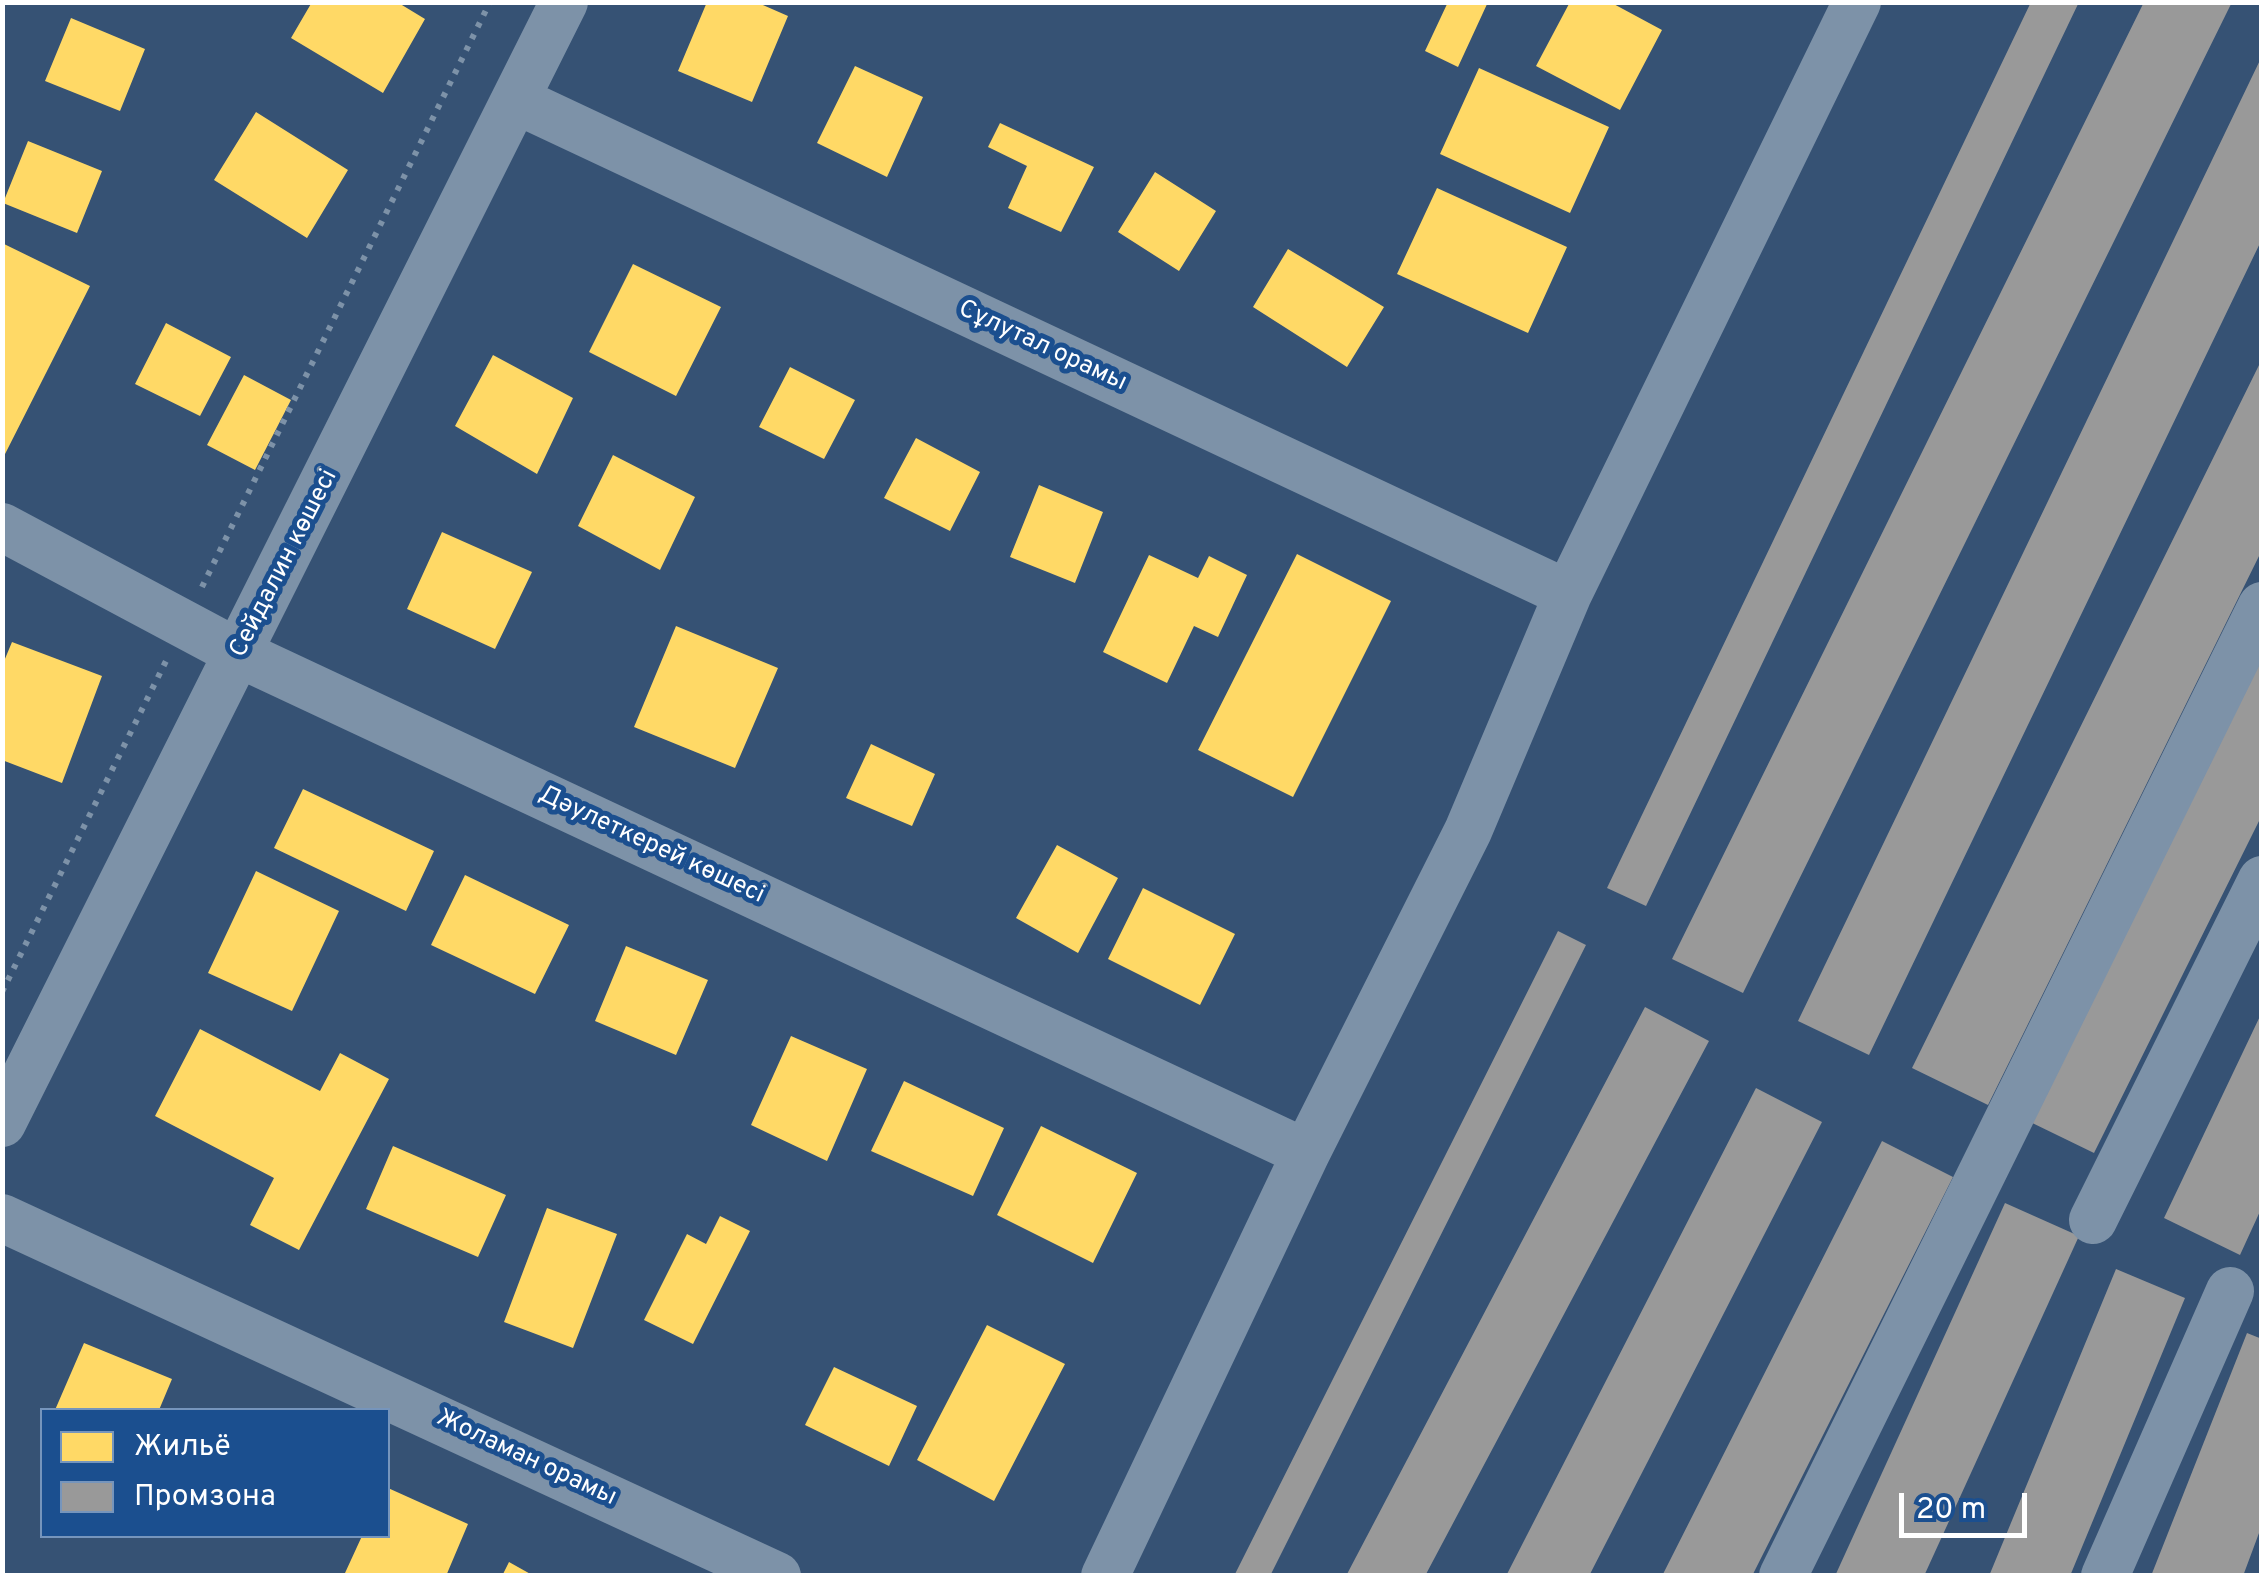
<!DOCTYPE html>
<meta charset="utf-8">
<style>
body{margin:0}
#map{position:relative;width:2264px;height:1578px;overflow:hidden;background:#365274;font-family:Overpass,sans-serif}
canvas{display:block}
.frame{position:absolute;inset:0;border:5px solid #fff;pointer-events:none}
.legend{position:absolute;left:40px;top:1408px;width:350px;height:130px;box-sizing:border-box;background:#1b4f8f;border:2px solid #7695bc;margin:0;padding:12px 18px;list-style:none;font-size:30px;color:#fff}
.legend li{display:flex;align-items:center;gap:20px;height:50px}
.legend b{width:50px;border:2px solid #7695bc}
.scale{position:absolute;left:1899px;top:1493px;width:128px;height:45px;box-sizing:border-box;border:5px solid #fff;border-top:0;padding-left:12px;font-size:30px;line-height:35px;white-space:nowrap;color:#fff;-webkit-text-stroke:8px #1b4f8f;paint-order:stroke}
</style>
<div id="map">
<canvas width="2264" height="1578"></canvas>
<div class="frame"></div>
<ul class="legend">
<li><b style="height:28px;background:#ffd966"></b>Жильё</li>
<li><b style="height:28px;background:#999"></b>Промзона</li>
</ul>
<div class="scale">20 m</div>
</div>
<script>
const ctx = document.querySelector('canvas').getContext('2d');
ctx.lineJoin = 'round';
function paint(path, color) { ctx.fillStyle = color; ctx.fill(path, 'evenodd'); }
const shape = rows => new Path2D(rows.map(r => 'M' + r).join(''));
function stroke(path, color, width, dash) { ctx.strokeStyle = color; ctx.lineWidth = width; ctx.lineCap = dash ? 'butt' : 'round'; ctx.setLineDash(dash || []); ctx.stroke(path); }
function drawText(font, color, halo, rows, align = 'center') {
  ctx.font = font + ' Overpass,sans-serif'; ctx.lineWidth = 10; ctx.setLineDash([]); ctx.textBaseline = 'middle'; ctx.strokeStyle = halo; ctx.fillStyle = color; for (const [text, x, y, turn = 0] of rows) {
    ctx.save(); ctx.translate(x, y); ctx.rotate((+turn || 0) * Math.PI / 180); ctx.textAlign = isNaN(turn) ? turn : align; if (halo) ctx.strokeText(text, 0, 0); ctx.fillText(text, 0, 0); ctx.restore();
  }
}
const homes = shape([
 [312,2,397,2,425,19,383,93,291,38],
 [707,2,756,2,788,16,752,102,678,71],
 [1448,2,1488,2,1458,67,1425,51],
 [1570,2,1610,2,1662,30,1620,110,1536,66],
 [71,18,145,49,120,111,45,81],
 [855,66,923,97,887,177,817,143],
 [1479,68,1609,127,1570,213,1440,154],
 [256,112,348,170,307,238,214,180],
 [1000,123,1094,167,1061,232,1008,208,1027,166,988,147],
 [28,141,102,171,77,233,3,203],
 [1155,172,1216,211,1179,271,1118,232],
 [1437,188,1567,247,1528,333,1397,274],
 [2,243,90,286,2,460],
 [1288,249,1384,307,1347,367,1253,307],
 [633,264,721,307,676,396,589,352],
 [166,323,231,357,200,416,135,384],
 [493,355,573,398,537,474,455,426],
 [790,367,855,400,824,459,759,427],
 [244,375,291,400,255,470,207,445],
 [916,438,980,472,950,531,884,498],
 [613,455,695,497,660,570,578,526],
 [1039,485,1103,512,1075,583,1010,557],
 [442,532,532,572,495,649,407,609],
 [1297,554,1391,601,1293,797,1198,750],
 [1149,555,1198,578,1209,556,1247,575,1218,637,1194,626,1167,683,1103,652],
 [676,626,778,668,735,768,634,727],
 [12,642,102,676,62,783,2,760,2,666],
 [871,744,935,774,912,826,846,798],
 [303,789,434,851,406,911,274,848],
 [1057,845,1118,878,1078,953,1016,918],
 [256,871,339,911,292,1011,208,973],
 [465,875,569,925,535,994,431,945],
 [1143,888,1235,934,1200,1005,1108,959],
 [626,946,708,980,676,1055,595,1021],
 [200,1029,320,1091,340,1053,389,1079,299,1250,250,1225,274,1178,155,1116],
 [791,1036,867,1069,827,1161,751,1125],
 [904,1081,1004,1128,973,1196,871,1151],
 [1041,1126,1137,1173,1093,1263,997,1215],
 [393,1146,506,1195,478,1257,366,1209],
 [547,1208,617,1234,573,1348,504,1322],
 [720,1216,750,1231,693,1344,644,1320,687,1234,706,1244],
 [987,1325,1065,1364,994,1501,917,1460],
 [84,1343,172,1379,159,1410,55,1410],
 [834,1367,917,1406,889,1466,805,1425],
 [388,1488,468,1524,446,1576,345,1573,362,1536,388,1536],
 [509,1562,534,1576,502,1576]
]);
const industry = shape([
 [2031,2,2079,2,1646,906,1607,888],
 [2144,2,2232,2,1743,993,1672,959],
 [2262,56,2262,239,1869,1055,1798,1021],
 [2262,359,2262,550,1988,1105,1912,1068],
 [2262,634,2262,815,2094,1153,2022,1118],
 [1558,931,1586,945,1270,1576,1234,1576],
 [1645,1007,1709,1041,1425,1576,1346,1576],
 [2262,1012,2262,1207,2240,1255,2164,1218],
 [1756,1088,1822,1122,1589,1576,1506,1576],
 [1882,1141,1953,1177,1752,1576,1662,1576],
 [2005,1203,2079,1236,1924,1576,1835,1576],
 [2116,1269,2185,1298,2070,1576,1989,1576],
 [2247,1333,2262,1339,2262,1525,2243,1576,2151,1576]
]);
const path = shape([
 [202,587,490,2],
 [2,992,166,661]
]);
const minor = shape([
 [516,100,1568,594],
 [2,527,240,654,1306,1153],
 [2,1123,564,2],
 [2,1218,777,1576],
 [2093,1220,2262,880],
 [1105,1576,1306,1153,1468,831,1568,594,1857,2],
 [1783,1576,2262,606],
 [2105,1576,2230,1291]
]);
const streetNames = [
 ["Сұлутал орамы",1042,347,25],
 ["Сейдалин көшесі",285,564,-63],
 ["Дәулеткерей көшесі",651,846,25],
 ["Жоламан орамы",526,1459,25]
];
paint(homes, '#ffd966');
paint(industry, '#999');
stroke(path, '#7d92a8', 6, [5, 8]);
stroke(minor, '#7d92a8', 48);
drawText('25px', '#fff', '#1b4f8f', streetNames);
</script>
